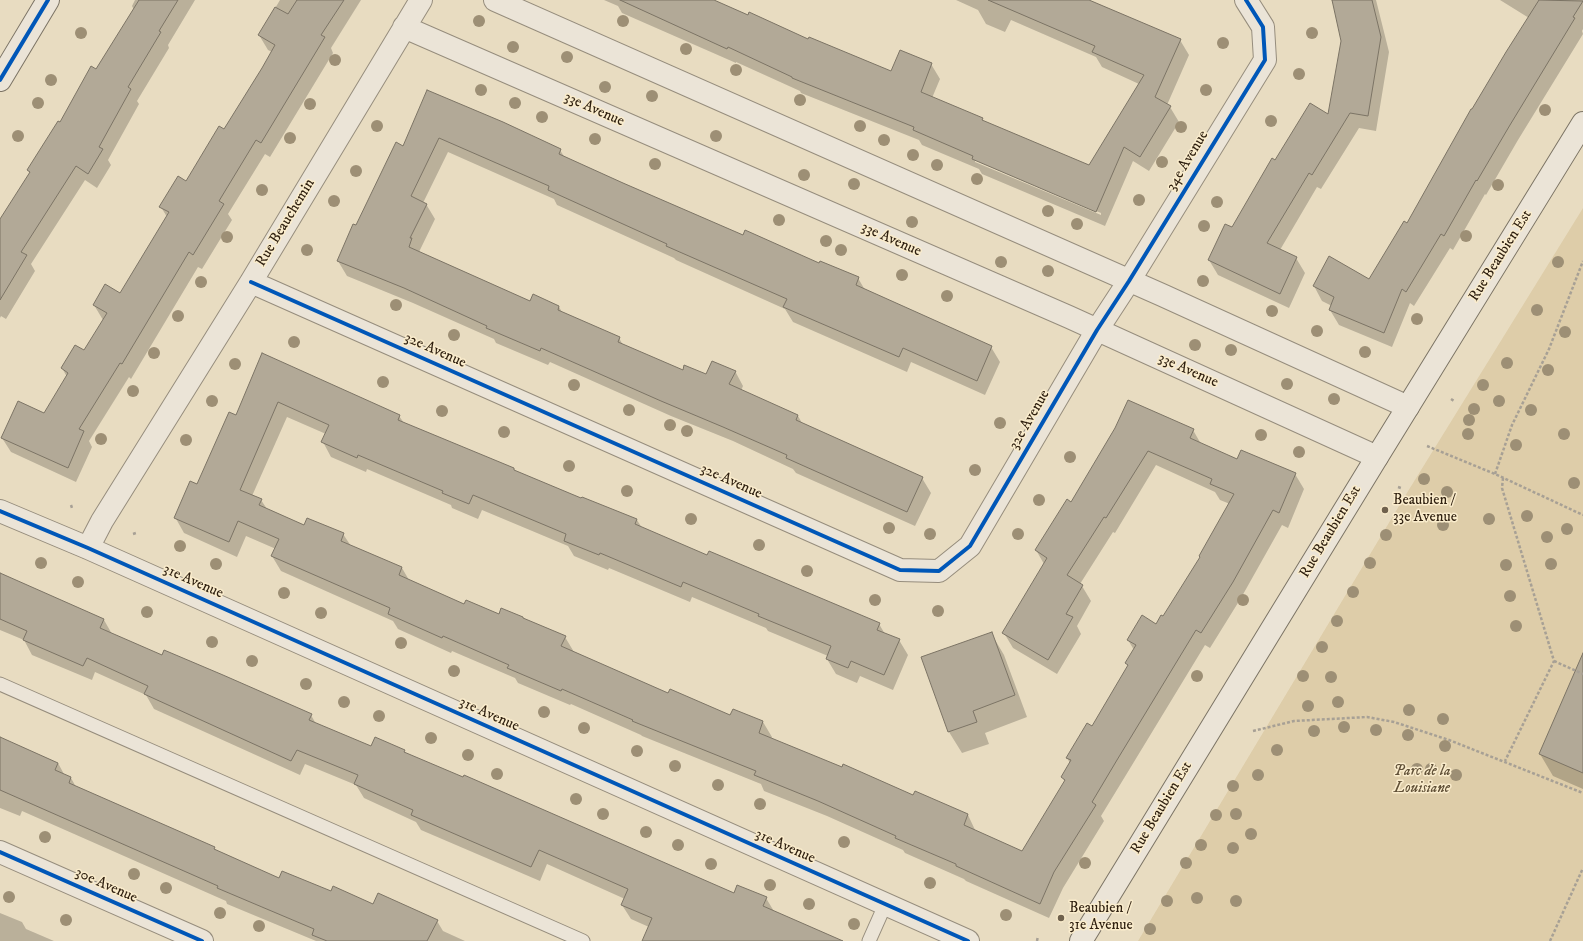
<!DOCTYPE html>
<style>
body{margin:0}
canvas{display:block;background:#e8dcc1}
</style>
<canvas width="1583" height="941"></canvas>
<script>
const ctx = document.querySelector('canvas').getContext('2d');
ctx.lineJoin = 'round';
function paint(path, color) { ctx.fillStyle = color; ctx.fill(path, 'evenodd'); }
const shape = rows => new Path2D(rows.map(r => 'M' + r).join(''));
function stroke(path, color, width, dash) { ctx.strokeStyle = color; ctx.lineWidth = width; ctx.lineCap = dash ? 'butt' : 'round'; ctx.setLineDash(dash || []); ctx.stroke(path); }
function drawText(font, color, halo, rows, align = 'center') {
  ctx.font = font + ' "IM FELL DW Pica",serif'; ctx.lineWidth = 3; ctx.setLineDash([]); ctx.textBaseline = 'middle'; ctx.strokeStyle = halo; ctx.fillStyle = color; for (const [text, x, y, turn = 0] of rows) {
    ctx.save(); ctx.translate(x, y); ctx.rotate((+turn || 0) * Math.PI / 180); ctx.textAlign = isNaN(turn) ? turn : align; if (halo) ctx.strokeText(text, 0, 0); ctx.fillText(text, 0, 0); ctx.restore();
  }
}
const green = shape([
 [1583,208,1583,941,1138,941,1405,496]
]);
const shadow = shape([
 [135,0,195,0,168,45,169,48,137,101,139,104,108,160,111,165,97,188,85,180,31,264,35,271,6,319,1,316,0,318,0,221,30,174,28,170,96,70,134,10,132,6],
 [280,0,361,0,331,48,333,53,270,157,265,154,228,214,232,220,202,269,198,267,131,379,129,377,89,441,92,447,76,482,11,452,2,438,44,414,67,377,62,368,85,352,103,320,94,305,120,295,167,217,161,207,186,182,225,130,272,52,268,50,259,35],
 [604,0,711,0,808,40,892,72,931,64,940,79,932,98,982,119,984,122,1089,166,1139,84,1102,67,1096,57,1011,20,1005,32,986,24,978,10,956,0,1085,0,1180,40,1189,55,1167,105,1170,107,1179,122,1149,171,1133,161,1105,226,982,174,979,169,922,145,919,140,801,93,800,91,736,62,736,63,622,13,618,6],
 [975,160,1101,213,1101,215,975,162],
 [1332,0,1376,0,1389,52,1376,131,1359,128,1321,189,1317,187,1280,250,1296,258,1305,273,1289,308,1218,275,1209,260,1233,228,1276,161,1329,116,1342,41],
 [1500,0,1583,0,1583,29,1582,31,1583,34,1518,140,1486,195,1485,194,1453,250,1450,248,1414,306,1410,303,1392,347,1339,325,1330,310,1332,306,1322,301,1314,286,1369,281,1407,224,1472,111,1529,18],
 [427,92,560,150,565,158,743,236,858,278,865,290,991,347,1000,362,985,395,911,362,907,372,793,322,785,309,676,260,674,258,557,205,554,199,448,152,423,203,426,204,435,219,419,252,531,302,559,307,562,312,619,338,623,345,683,371,706,376,735,371,743,386,741,391,798,416,802,423,922,478,931,493,915,526,796,473,793,469,733,441,671,416,550,362,548,365,496,343,494,339,413,303,347,276,338,261,356,226,404,147],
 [263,354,399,416,404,423,514,469,515,471,582,499,582,498,637,520,642,528,708,556,879,624,885,634,899,640,908,655,893,690,860,676,857,683,836,674,827,659,828,656,768,631,766,628,692,597,690,602,609,568,608,570,574,556,568,546,482,510,478,519,452,508,451,505,367,469,366,472,331,457,323,442,326,434,287,417,252,496,261,500,267,509,305,526,343,534,351,546,402,568,409,580,465,606,499,615,524,619,565,637,574,652,668,695,731,717,763,722,772,737,771,739,914,797,915,793,968,815,976,832,1022,852,1065,782,1062,777,1070,763,1067,758,1092,727,1128,666,1126,663,1134,650,1128,640,1157,625,1163,618,1201,558,1230,504,1220,500,1215,492,1156,465,1115,533,1113,532,1080,584,1082,586,1091,601,1077,626,1081,634,1057,674,1013,648,1004,633,1044,564,1036,550,1071,503,1116,428,1193,430,1201,444,1238,460,1295,474,1304,489,1288,528,1282,525,1241,598,1210,648,1205,645,1126,775,1101,816,1104,821,1063,888,1049,918,966,881,964,879,905,853,903,850,827,816,764,791,761,784,642,736,641,735,571,704,570,705,518,683,515,678,452,651,451,653,398,629,393,621,281,571,272,556,276,549,246,536,237,557,184,533,175,517,198,486,236,416],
 [0,574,104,620,112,634,162,656,311,715,316,724,371,747,404,751,406,754,734,894,766,898,775,913,841,941,643,941,649,927,631,919,622,905,625,899,547,864,540,881,421,830,416,822,364,798,356,785,305,764,300,775,154,709,146,695,95,672,92,680,32,655,24,640,0,630],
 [991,633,1004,655,1027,717,985,733,989,744,962,753,949,732],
 [1583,695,1583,789,1553,776,1540,754],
 [0,738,58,763,65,776,71,778,76,787,214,848,216,850,280,879,373,906,437,921,443,931,465,941,316,941,227,904,226,901,22,811,20,816,0,808],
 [0,913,22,922,26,929,54,941,0,941]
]);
const building = shape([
 [139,0,178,0,159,31,161,32,128,87,131,89,99,147,103,149,88,174,76,166,21,252,27,255,0,300,0,219,30,172,27,170,58,121,60,122,91,66,96,69,139,0],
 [297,0,344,0,321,35,325,37,261,143,256,140,219,201,224,204,193,255,189,252,122,364,120,363,79,429,84,431,68,468,1,438,18,401,44,413,68,373,61,368,75,345,84,350,107,313,93,305,105,284,120,293,169,212,159,207,178,176,186,181,219,126,224,129,262,68,275,45,258,35,275,7,288,14,297,0],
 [620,0,714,0,748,15,749,12,808,39,809,37,891,71,900,50,932,63,921,92,983,118,982,120,1089,165,1144,75,1092,52,1095,46,988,0,1089,0,1181,39,1155,97,1171,106,1140,157,1124,147,1096,212,972,159,973,156,913,130,914,127,792,78,792,77,728,47,727,49,620,0],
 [1332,0,1372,0,1381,37,1368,116,1350,113,1312,175,1309,173,1267,243,1297,257,1280,294,1208,260,1225,224,1232,227,1272,158,1275,160,1310,103,1328,114,1341,41,1332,0],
 [1539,0,1583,1,1573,17,1575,18,1510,125,1477,181,1476,180,1444,236,1441,234,1406,292,1402,289,1384,333,1329,310,1334,297,1313,286,1329,256,1369,279,1404,221,1407,223,1471,109,1472,109,1506,52,1539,0],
 [427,90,503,122,561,149,559,154,623,183,743,235,745,230,819,263,820,261,859,277,856,285,992,346,977,381,903,348,899,357,783,307,787,299,666,246,667,244,548,190,549,186,439,138,411,196,427,204,410,238,412,238,409,247,530,301,533,294,559,306,558,310,620,337,618,342,683,370,684,365,706,374,712,361,736,371,729,384,798,415,796,420,923,477,907,512,786,458,787,455,723,427,661,401,541,348,540,351,486,328,487,326,404,288,337,261,353,224,356,225,396,142,403,146,427,90],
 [262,353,400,415,398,420,514,468,514,470,581,498,582,497,637,519,635,524,707,555,709,551,880,623,877,630,900,639,884,675,851,661,848,668,826,659,831,646,758,616,759,614,683,582,681,587,600,553,599,555,564,541,566,534,473,495,469,504,442,493,443,491,358,455,357,458,321,442,329,425,278,402,240,490,262,499,259,505,304,525,307,518,344,533,341,541,402,567,399,575,464,604,466,600,499,614,501,608,523,617,523,618,566,636,561,646,668,693,670,689,730,715,733,709,763,721,759,733,842,767,843,764,913,795,915,791,968,814,964,825,1022,851,1065,780,1061,777,1071,760,1066,758,1087,723,1092,726,1128,665,1125,663,1136,645,1127,640,1142,615,1156,624,1161,615,1163,616,1200,557,1199,556,1234,494,1210,484,1212,479,1148,451,1106,518,1104,517,1067,575,1083,585,1066,614,1073,617,1048,660,1002,633,1047,558,1035,550,1067,499,1071,502,1115,428,1128,400,1194,429,1190,438,1237,459,1241,450,1296,473,1279,513,1273,510,1233,582,1201,633,1196,630,1117,760,1092,802,1096,805,1054,872,1040,904,956,866,956,864,895,838,896,836,818,801,754,775,756,771,632,721,633,720,562,689,561,691,507,668,509,665,443,636,442,638,388,614,390,608,271,556,279,539,238,521,229,542,174,518,190,481,197,484,229,412,236,415,262,353],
 [0,573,104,619,100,628,162,655,164,650,223,675,312,714,309,720,371,746,375,737,405,750,404,752,463,777,464,775,734,893,737,885,767,897,763,906,843,941,642,941,652,918,621,905,628,889,539,850,531,867,411,815,413,810,354,784,358,775,297,750,291,761,144,694,148,686,87,658,83,666,23,640,27,631,0,619,0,573],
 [992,632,1015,695,973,711,977,722,948,732,921,657,992,632],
 [1583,653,1583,773,1539,754,1583,653],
 [0,737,58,763,55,770,71,777,69,783,215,847,214,849,279,878,282,871,331,891,333,886,373,904,378,893,438,920,427,941,327,941,312,935,314,929,217,888,218,886,0,790,0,737]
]);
const path = shape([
 [1451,399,1454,401],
 [1427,446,1495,474,1583,515],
 [1495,474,1512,425,1549,349,1583,261],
 [1503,478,1502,488,1554,661,1505,761],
 [1398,487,1401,488],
 [71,505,72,508],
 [133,534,136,533],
 [1554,661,1583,674],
 [1253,731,1294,721,1367,717,1394,722,1449,740,1583,793],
 [1037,941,1038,936],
 [1550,941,1583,868]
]);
const lane = shape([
 [0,684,583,941],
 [869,941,885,905]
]);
const street = shape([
 [495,0,1162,295,1408,407],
 [404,27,1069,317,1377,457],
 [251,282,900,570,939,571,970,546,1097,330,1129,281,1265,60,1263,27,1246,0],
 [0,511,88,548,968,941],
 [88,548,102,521,251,282,421,0],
 [0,852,202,941]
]);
const secondary = shape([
 [0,80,48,0],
 [1081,941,1377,457,1583,123]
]);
const cycleway = shape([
 [0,80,48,0],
 [251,282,900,570,939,571,970,546,1097,330,1129,281,1265,60,1263,27,1246,0],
 [0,511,88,548,968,941],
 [0,852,202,941]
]);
const trees = [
 [479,21],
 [623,21],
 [81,33],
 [1312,33],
 [1223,43],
 [513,47],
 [686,49],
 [567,57],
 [335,60],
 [736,70],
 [1299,74],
 [51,80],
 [605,87],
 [481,90],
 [1206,90],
 [652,96],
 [800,100],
 [38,103],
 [515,103],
 [310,104],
 [1545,110],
 [542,117],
 [1271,121],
 [377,126],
 [860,126],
 [1181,127],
 [18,136],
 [716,136],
 [290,138],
 [595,139],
 [884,140],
 [913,155],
 [1162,162],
 [655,164],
 [937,165],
 [356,171],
 [804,175],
 [977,179],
 [854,184],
 [1498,185],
 [262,190],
 [1139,200],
 [334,201],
 [1217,202],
 [1048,211],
 [779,220],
 [912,222],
 [1077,224],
 [1204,226],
 [1466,236],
 [227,237],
 [826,241],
 [307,250],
 [841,250],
 [1001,262],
 [1558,262],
 [1048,271],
 [902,275],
 [1203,281],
 [201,282],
 [947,296],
 [396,305],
 [1537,310],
 [1272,311],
 [178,316],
 [1417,319],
 [1317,331],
 [1565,332],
 [454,335],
 [294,342],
 [1195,345],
 [1231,350],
 [1365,352],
 [154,353],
 [1507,363],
 [235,364],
 [1548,370],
 [383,382],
 [1287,384],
 [574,385],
 [1483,385],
 [133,391],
 [1334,399],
 [212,401],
 [1499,401],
 [1474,409],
 [629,410],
 [1531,410],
 [442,411],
 [1469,420],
 [1000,423],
 [670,425],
 [687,431],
 [504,432],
 [1468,434],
 [1564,434],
 [1261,435],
 [101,439],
 [186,440],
 [1516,445],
 [1299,452],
 [1070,457],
 [569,466],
 [975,470],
 [1424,479],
 [1574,483],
 [627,491],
 [1447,492],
 [1039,500],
 [1527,516],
 [691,519],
 [1489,519],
 [1443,525],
 [889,528],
 [1567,529],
 [930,534],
 [1018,534],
 [1386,535],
 [1547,537],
 [759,545],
 [180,546],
 [41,563],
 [1370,563],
 [216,564],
 [1551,564],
 [1506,565],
 [807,571],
 [78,582],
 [1353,592],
 [284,593],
 [1510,596],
 [875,600],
 [1243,600],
 [938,611],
 [147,612],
 [321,613],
 [1337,621],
 [1516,626],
 [212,642],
 [401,643],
 [1322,647],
 [252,661],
 [454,671],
 [1197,676],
 [1303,676],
 [1331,677],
 [306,684],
 [344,702],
 [1338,702],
 [1308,706],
 [1409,710],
 [544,712],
 [379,716],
 [1443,719],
 [1344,727],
 [584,728],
 [1376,730],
 [1314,731],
 [1408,735],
 [431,738],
 [1445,746],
 [1277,750],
 [637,751],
 [468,755],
 [675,766],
 [1417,769],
 [1431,769],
 [497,774],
 [1258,775],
 [1456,775],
 [718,785],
 [1233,786],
 [576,799],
 [760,804],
 [603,814],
 [1236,814],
 [1216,815],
 [646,832],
 [1251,834],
 [45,837],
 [844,842],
 [678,845],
 [1201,845],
 [1233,848],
 [1085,863],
 [1186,863],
 [711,864],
 [134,874],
 [930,883],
 [770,885],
 [166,888],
 [9,897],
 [1197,898],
 [1167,901],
 [1236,901],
 [809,904],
 [220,913],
 [1006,915],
 [66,920],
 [854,924],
 [259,926],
 [1150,929]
];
const markers = [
 [1385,510,4,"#6f614d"],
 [1061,918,4,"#6f614d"]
];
const streetNames = [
 ["33e Avenue",594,110,24],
 ["34e Avenue",1188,161,-59],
 ["Rue Beauchemin",286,223,-59],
 ["33e Avenue",891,240,24],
 ["Rue Beaubien Est",1501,256,-58],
 ["32e Avenue",435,351,24],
 ["33e Avenue",1188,371,24],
 ["32e Avenue",1030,420,-60],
 ["32e Avenue",731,482,24],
 ["Rue Beaubien Est",1331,532,-59],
 ["31e Avenue",193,582,24],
 ["31e Avenue",489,715,24],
 ["Rue Beaubien Est",1162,808,-59],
 ["31e Avenue",785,847,24],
 ["30e Avenue",106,886,24]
];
const poiNames = [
 ["Beaubien /",1393,501],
 ["33e Avenue",1393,518],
 ["Beaubien /",1069,909],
 ["31e Avenue",1069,926]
];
const parkNames = [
 ["Parc de la",1422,772],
 ["Louisiane",1422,789]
];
paint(green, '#decda9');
paint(shadow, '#0003');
paint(building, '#b2a997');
stroke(building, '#7c7465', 1);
stroke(lane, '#968d7d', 15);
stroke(street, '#968d7d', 24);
stroke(secondary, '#7c7465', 24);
stroke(path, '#a7a095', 2.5, [3, 2]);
stroke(lane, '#ebe4d7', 13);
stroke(street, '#ebe4d7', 22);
stroke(secondary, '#ebe4d7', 22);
stroke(cycleway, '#0057b8', 4);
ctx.fillStyle = '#9d8f75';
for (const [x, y] of trees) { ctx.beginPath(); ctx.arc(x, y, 6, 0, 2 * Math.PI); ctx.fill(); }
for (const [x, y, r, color] of markers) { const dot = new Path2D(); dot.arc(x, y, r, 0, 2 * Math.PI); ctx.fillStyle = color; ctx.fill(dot); stroke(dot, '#faeccc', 1.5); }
drawText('15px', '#2e1f0f', '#faeccc', streetNames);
drawText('15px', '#2e1f0f', '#faeccc', poiNames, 'left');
drawText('italic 15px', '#605037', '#faeccc', parkNames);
</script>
